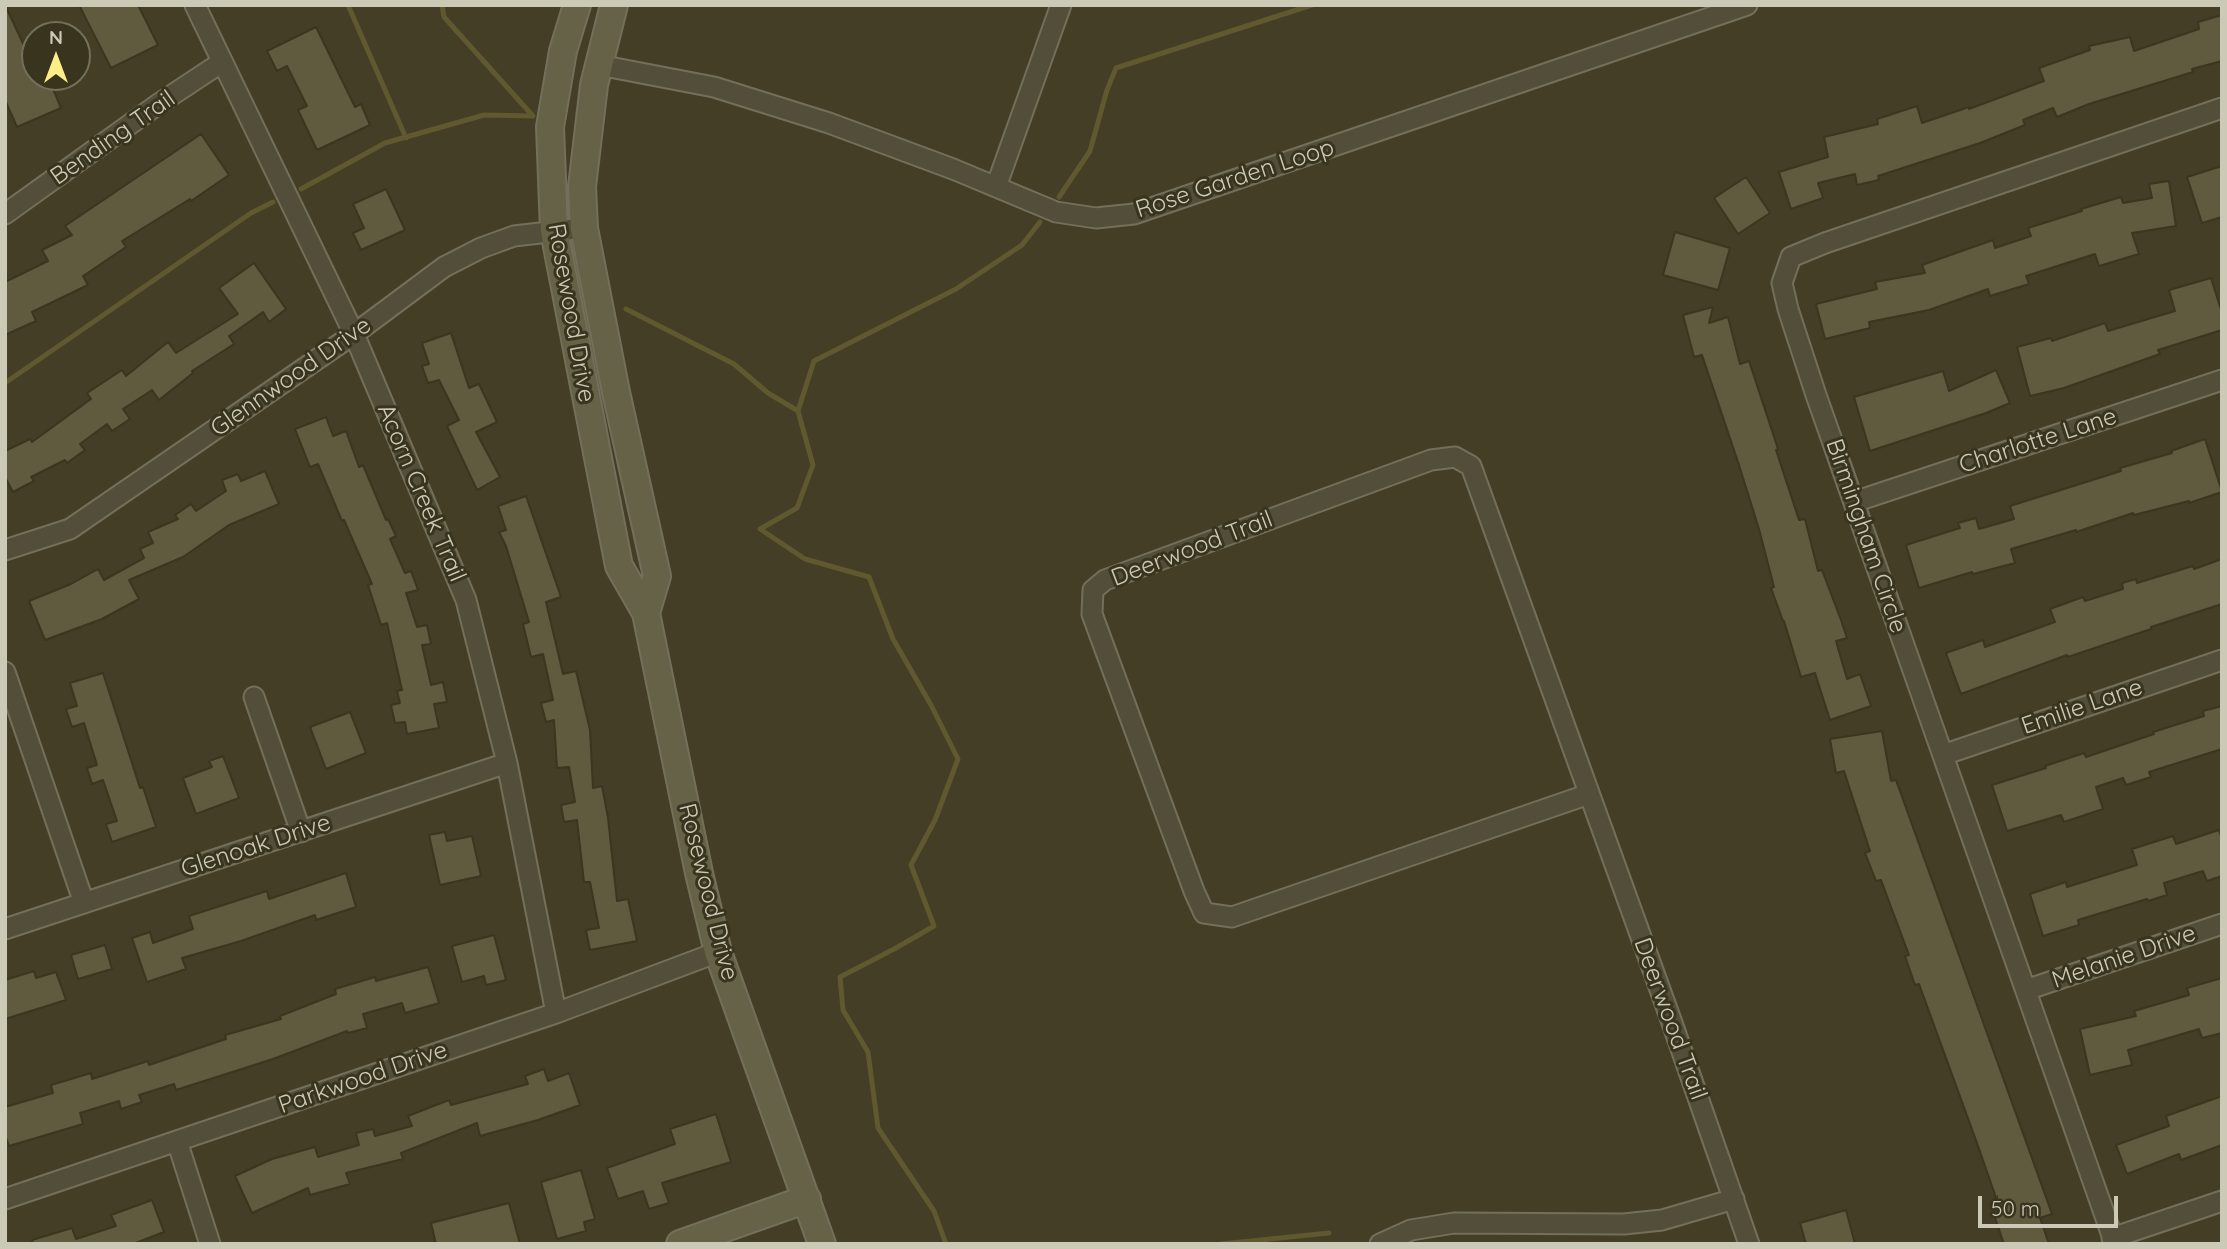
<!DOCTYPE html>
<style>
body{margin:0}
#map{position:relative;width:2227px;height:1249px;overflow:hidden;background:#433e25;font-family:Quicksand,sans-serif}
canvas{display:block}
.frame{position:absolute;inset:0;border:7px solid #ccc9b6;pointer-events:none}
.north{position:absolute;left:21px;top:21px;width:70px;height:70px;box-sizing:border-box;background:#38341e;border:2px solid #73705b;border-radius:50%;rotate:0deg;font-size:19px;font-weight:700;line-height:28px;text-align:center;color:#ccc9b6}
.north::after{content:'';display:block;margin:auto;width:24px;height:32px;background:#fdee8a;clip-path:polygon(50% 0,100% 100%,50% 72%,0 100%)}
.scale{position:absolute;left:1978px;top:1196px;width:140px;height:32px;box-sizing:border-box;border:4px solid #ccc9b6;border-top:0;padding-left:9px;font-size:21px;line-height:24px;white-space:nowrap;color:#ccc9b6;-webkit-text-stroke:5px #38341e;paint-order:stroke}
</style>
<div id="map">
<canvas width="2227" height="1249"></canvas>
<div class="frame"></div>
<div class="north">N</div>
<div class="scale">50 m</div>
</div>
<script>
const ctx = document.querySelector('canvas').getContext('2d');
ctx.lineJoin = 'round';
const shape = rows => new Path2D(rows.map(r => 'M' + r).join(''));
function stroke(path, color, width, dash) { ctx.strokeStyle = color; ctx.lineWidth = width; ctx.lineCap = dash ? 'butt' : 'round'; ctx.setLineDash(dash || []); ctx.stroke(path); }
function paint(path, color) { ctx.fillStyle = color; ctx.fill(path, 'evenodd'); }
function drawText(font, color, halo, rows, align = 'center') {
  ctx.font = font + ' Quicksand,sans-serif'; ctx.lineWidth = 6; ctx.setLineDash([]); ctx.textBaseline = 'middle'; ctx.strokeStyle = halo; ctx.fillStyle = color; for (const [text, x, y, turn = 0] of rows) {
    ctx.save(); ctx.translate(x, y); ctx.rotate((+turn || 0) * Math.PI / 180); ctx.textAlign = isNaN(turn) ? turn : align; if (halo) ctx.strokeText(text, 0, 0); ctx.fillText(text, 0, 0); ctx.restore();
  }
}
const stream = shape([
 [348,5,406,138],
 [442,5,444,17,533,116],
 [301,189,385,143,484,115,533,116],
 [1059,197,1090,151,1107,90,1116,68,1312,5],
 [626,309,734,364,768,393,798,411,813,465,797,508,760,529,805,559,869,577,893,639,931,705,958,759,935,820,911,865,934,926,896,948,840,977,843,1010,868,1052,878,1128,934,1211,946,1244],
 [5,383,251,213,273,202],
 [798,411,814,361,956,289,1022,245,1040,222],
 [1221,1244,1329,1233]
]);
const building = shape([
 [5,5,35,69,35,77,48,77,61,108,17,127,5,100,5,5],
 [79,5,138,5,158,45,111,68,79,5],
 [2222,15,2222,61,2192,69,2193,72,2089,104,2057,117,2053,108,2023,120,2025,125,1980,143,1878,176,1879,180,1857,185,1855,174,1818,183,1823,198,1791,209,1779,172,1828,157,1824,137,1878,124,1877,119,1917,106,1922,123,1969,107,1969,109,2044,81,2039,68,2090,50,2089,46,2130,37,2134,51,2199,29,2198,22,2222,15],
 [316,27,355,107,361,104,370,125,317,150,298,110,307,106,287,66,277,71,267,51,316,27],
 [201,134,229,175,191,201,190,199,122,241,126,247,83,276,88,285,32,312,36,321,5,335,5,282,48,261,42,250,72,235,65,226,201,134],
 [2222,166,2222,217,2202,223,2187,177,2222,166],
 [1746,177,1770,213,1738,234,1714,198,1746,177],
 [2169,181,2176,226,2132,233,2139,254,2099,266,2095,254,2026,276,2029,284,1990,296,1988,289,1929,310,1869,322,1870,328,1825,339,1816,304,1877,289,1875,282,1925,273,1922,265,1993,240,1995,248,2031,236,2028,228,2082,211,2081,209,2121,197,2123,203,2152,198,2149,184,2169,181],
 [386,189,405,230,361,250,353,233,364,228,353,204,386,189],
 [1675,232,1730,248,1718,290,1663,275,1675,232],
 [254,263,286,309,269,322,263,312,229,336,234,344,192,371,193,373,159,400,152,390,123,409,130,419,112,431,107,424,80,444,85,450,67,463,65,460,31,477,34,481,13,492,5,477,5,451,30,439,32,442,91,399,87,393,122,370,126,376,168,342,176,353,238,314,219,288,254,263],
 [2211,278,2222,313,2222,330,2158,350,2160,354,2064,388,2030,396,2017,347,2051,338,2052,341,2105,323,2108,331,2175,311,2169,290,2211,278],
 [1713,307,1709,323,1728,317,1740,364,1749,361,1778,449,1776,450,1799,520,1805,519,1818,571,1822,570,1841,620,1847,638,1836,641,1847,679,1860,674,1871,706,1830,720,1815,673,1801,677,1784,621,1783,621,1771,588,1774,587,1759,529,1738,462,1702,355,1694,357,1683,315,1713,307],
 [451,333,469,388,479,384,497,422,476,432,500,477,477,490,447,426,459,420,439,380,428,383,422,366,429,364,422,343,451,333],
 [1996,370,2010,403,1986,413,1870,451,1854,397,1943,371,1949,391,1996,370],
 [326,417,333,436,346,431,359,467,363,465,386,520,388,519,396,536,390,539,405,573,411,571,418,590,406,593,417,627,427,625,431,644,422,645,431,685,443,682,447,702,434,704,439,728,407,734,405,722,395,723,391,705,400,703,397,691,402,690,387,623,381,625,368,585,372,584,344,520,342,521,318,464,310,467,295,429,326,417],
 [2205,439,2222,492,2189,503,2189,501,2134,515,2133,513,2076,532,2076,530,2011,549,2015,563,1973,574,1972,572,1919,588,1906,545,1960,528,1958,523,1976,518,1979,529,2014,519,2010,506,2121,471,2120,468,2172,453,2171,451,2205,439],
 [265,471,279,504,229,525,183,557,129,580,139,599,102,619,45,640,29,601,71,584,98,569,104,580,144,558,140,549,153,543,148,532,178,519,175,515,191,504,196,511,226,491,222,480,238,474,241,481,265,471],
 [526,496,561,597,546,602,563,674,576,671,590,730,593,788,602,786,608,818,617,901,628,899,637,941,590,950,586,930,599,928,590,882,584,882,577,820,564,822,561,805,575,802,569,767,557,768,554,720,546,722,541,703,553,700,543,654,531,657,523,624,529,622,506,546,499,532,506,530,498,506,526,496],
 [2222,559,2222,604,2151,627,2151,629,2068,657,2067,655,1961,694,1946,653,1983,640,1985,647,2055,622,2050,609,2083,597,2085,601,2123,589,2122,583,2136,579,2137,583,2193,566,2194,569,2222,559],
 [103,673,140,788,143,787,156,827,112,842,106,824,117,821,103,780,92,784,87,768,97,765,84,723,72,727,66,709,77,706,70,683,103,673],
 [2222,706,2222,749,2149,772,2151,777,2126,785,2123,778,2096,787,2103,809,2064,822,2061,815,2007,831,1992,785,2046,768,2045,766,2084,753,2086,757,2154,734,2153,732,2204,716,2203,711,2222,706],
 [350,712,366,753,326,769,310,727,350,712],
 [1882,731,1891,781,1896,780,2052,1214,2040,1218,2049,1244,2004,1244,1994,1215,2001,1212,1977,1143,1919,984,1915,985,1905,956,1909,955,1881,880,1876,881,1865,853,1870,851,1844,771,1836,773,1830,739,1882,731],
 [223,756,239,798,196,814,183,778,212,767,209,761,223,756],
 [2219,830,2222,839,2222,876,2207,881,2203,871,2164,883,2167,895,2148,901,2147,899,2078,920,2079,925,2043,936,2030,894,2066,882,2067,887,2137,865,2132,849,2173,836,2176,844,2219,830],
 [445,832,447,841,472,836,481,876,440,885,429,835,445,832],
 [346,873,356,907,316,920,315,915,241,941,182,958,186,969,147,982,132,938,150,932,153,943,193,929,189,916,267,891,269,899,346,873],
 [494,935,506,980,486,985,484,976,462,982,452,946,494,935],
 [105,945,112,969,78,979,71,955,105,945],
 [428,967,439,1003,405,1013,402,1003,363,1014,367,1028,348,1033,347,1031,273,1059,176,1090,174,1084,139,1095,142,1102,121,1109,119,1101,80,1113,83,1124,9,1146,5,1135,5,1107,53,1093,51,1085,91,1073,92,1079,148,1061,149,1065,226,1039,225,1035,281,1019,280,1016,336,994,335,989,375,977,376,981,428,967],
 [34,971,36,978,56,972,66,1000,5,1019,5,980,34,971],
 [2222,978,2222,1033,2202,1038,2199,1029,2128,1050,2132,1065,2090,1075,2080,1029,2136,1016,2134,1011,2189,995,2187,988,2222,978],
 [544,1069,548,1081,569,1073,580,1105,538,1120,480,1136,477,1123,401,1153,403,1159,346,1173,350,1184,310,1195,308,1188,252,1213,235,1176,272,1159,315,1147,318,1157,359,1145,356,1133,373,1129,375,1136,412,1126,408,1116,449,1100,451,1105,528,1084,525,1076,544,1069],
 [2222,1096,2222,1145,2181,1160,2179,1154,2127,1174,2116,1145,2169,1126,2166,1116,2222,1096],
 [716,1114,731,1162,662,1183,669,1203,649,1209,643,1191,618,1199,607,1168,675,1144,670,1129,716,1114],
 [581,1170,595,1219,584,1222,586,1231,557,1239,541,1182,581,1170],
 [152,1200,164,1232,133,1244,33,1244,32,1240,72,1228,76,1239,116,1226,111,1215,152,1200],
 [509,1203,520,1244,436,1244,431,1223,509,1203],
 [1846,1210,1855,1244,1806,1244,1800,1223,1846,1210]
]);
const street = shape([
 [195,5,354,334,466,600,507,763,556,1013],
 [599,65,714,87,829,123,953,169,1056,212,1096,218,1134,214,1747,5],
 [996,187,1061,5],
 [5,214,157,105,222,62],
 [1854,502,2222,380],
 [5,550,70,529,354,334,444,267,481,248,514,236,584,228],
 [5,672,84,903],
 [254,697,301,832],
 [1943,755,2222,660],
 [1589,794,1232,917,1204,913,1194,891,1092,614,1093,590,1105,580,1431,460,1455,457,1471,466,1671,1020,1749,1244],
 [5,929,507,763],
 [2026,990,2222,924],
 [177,1141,210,1244],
 [5,1199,556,1013,718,952],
 [2112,1238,2222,1201],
 [1380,1244,1411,1230,1454,1223,1624,1224,1662,1220,1734,1199],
 [2115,1244,1816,395,1788,309,1782,283,1791,257,1825,243,2222,108]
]);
const secondary = shape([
 [577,5,563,51,550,127,554,231,619,566,646,613,699,873,718,952,822,1244],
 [614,5,594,85,582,187,584,228,616,392,657,576,646,613],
 [680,1244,807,1199]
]);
const streetNames = [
 ["Bending Trail",113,138,-35],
 ["Rose Garden Loop",1235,179,-18],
 ["Rosewood Drive",571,313,80],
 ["Glennwood Drive",291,377,-35],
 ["Charlotte Lane",2038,441,-18],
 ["Acorn Creek Trail",421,493,67],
 ["Birmingham Circle",1866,536,71],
 ["Deerwood Trail",1192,549,-21],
 ["Emilie Lane",2082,707,-19],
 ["Glenoak Drive",256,846,-18],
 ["Rosewood Drive",708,892,76],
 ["Melanie Drive",2124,957,-19],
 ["Deerwood Trail",1670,1019,70],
 ["Parkwood Drive",363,1078,-19]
];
stroke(stream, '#60582f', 5);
paint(building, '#605b3e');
stroke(building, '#3a3620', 2);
stroke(street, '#736f5a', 23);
stroke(secondary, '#736f5a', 30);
stroke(street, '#524e39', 19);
stroke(secondary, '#666247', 26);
drawText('24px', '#ccc9b6', '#38341e', streetNames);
</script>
